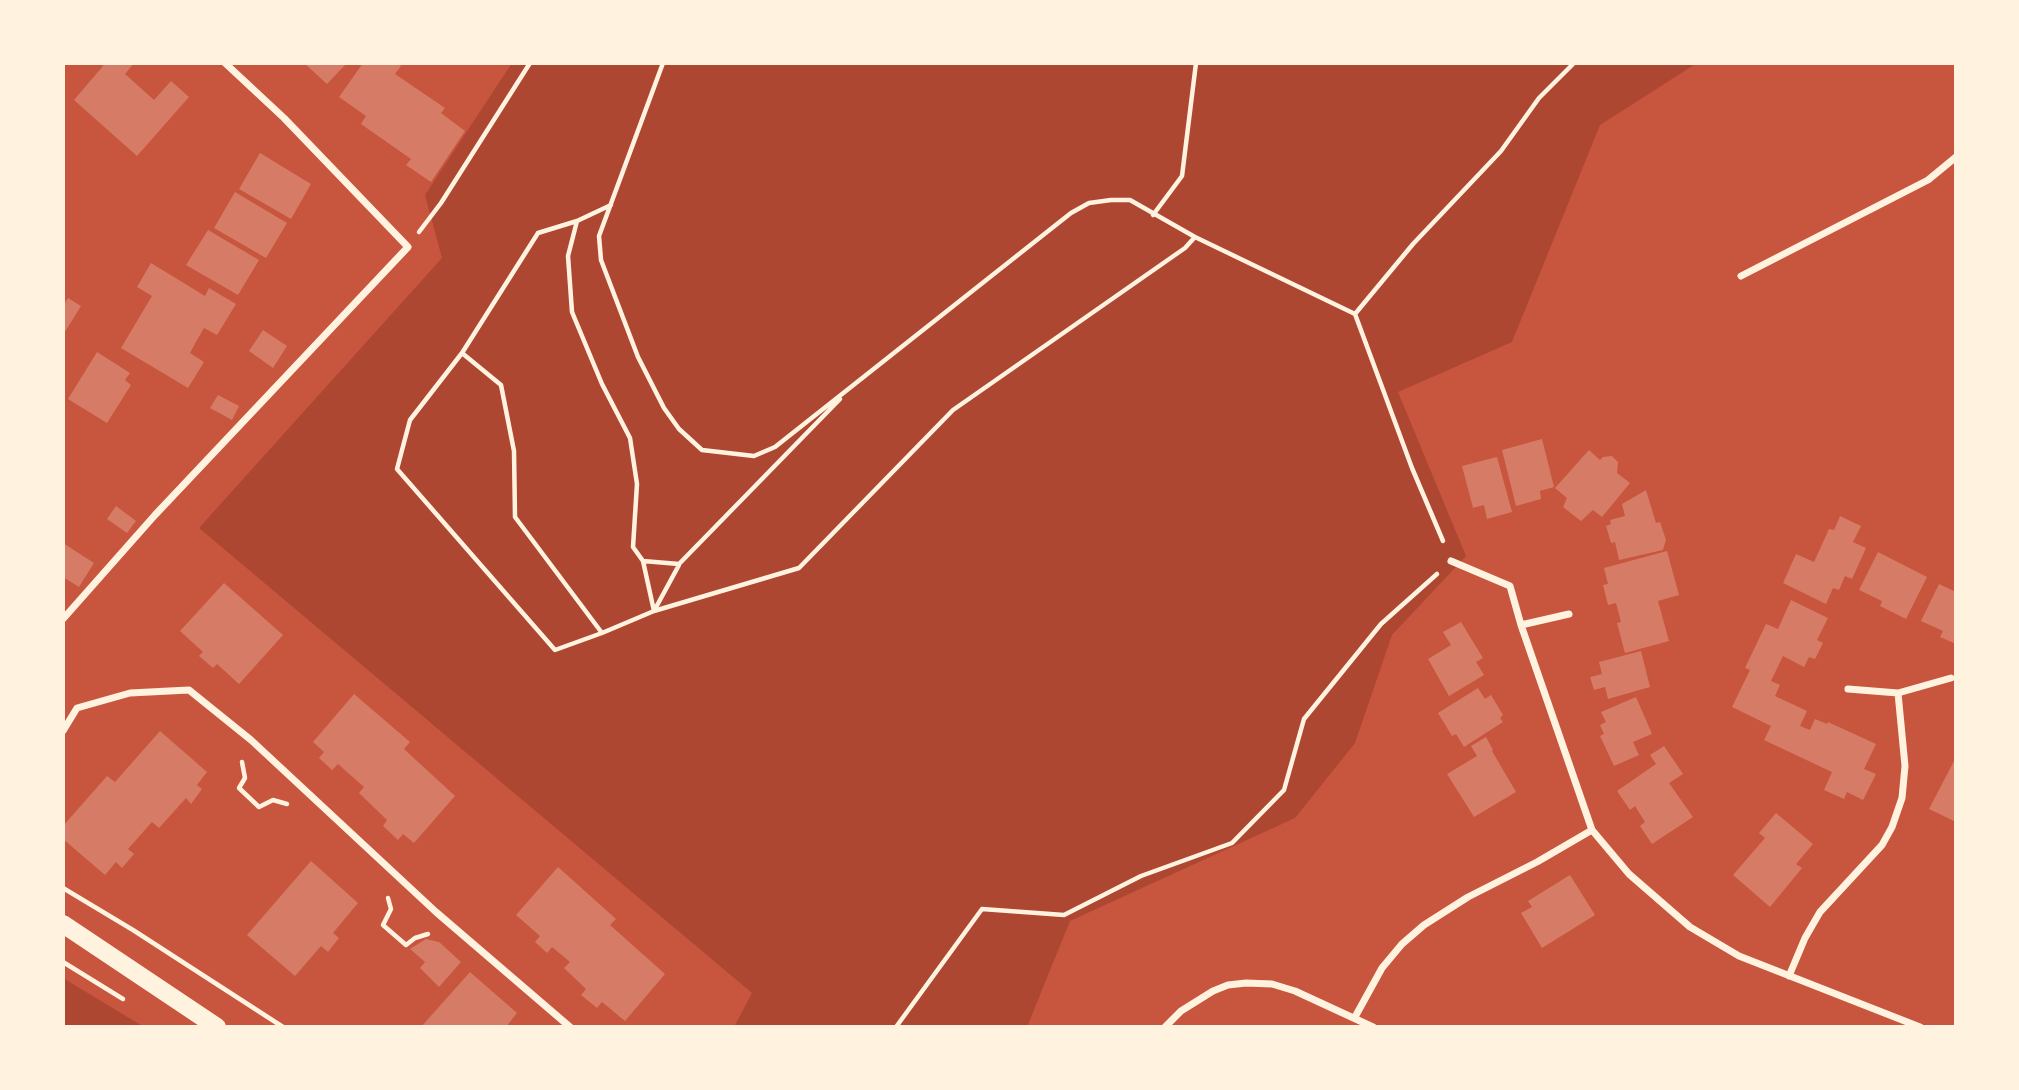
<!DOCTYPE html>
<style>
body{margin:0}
#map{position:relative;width:2019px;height:1090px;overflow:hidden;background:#c8553d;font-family:Karla,sans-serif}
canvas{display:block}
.frame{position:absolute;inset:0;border:65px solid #fff3e0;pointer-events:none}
</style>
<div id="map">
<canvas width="2019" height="1090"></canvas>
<div class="frame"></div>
</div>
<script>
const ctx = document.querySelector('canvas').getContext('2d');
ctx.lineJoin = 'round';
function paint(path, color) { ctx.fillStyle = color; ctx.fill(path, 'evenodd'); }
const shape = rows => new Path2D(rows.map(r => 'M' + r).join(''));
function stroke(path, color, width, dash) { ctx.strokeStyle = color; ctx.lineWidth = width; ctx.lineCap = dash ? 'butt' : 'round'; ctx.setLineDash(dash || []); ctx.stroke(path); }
const green = shape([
 [512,63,1697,63,1600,125,1512,342,1398,392,1466,556,1392,635,1355,743,1295,818,1070,921,1027,1027,734,1027,752,993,199,528,442,258,425,195],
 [63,978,144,1027,63,1027]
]);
const building = shape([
 [100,63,134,63,125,74,154,100,171,81,189,97,137,156,74,100,103,66],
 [304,63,347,63,327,84],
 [363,63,397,63,401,66,395,74,445,108,441,113,465,131,431,182,406,165,411,159,361,124,366,116,339,97],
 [260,153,311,184,291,219,239,189],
 [235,192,287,223,266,258,214,228],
 [208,230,259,260,238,295,186,265],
 [151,263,205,296,209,288,236,304,217,335,204,328,197,340,190,353,204,362,188,388,121,348,152,296,137,287],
 [68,298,81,306,63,335,63,306],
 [263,330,287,346,273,368,249,351],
 [97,352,130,373,125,380,131,385,107,423,68,399],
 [218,395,239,406,232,420,210,408],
 [1542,439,1554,487,1540,491,1541,499,1516,506,1502,450],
 [1589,450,1600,460,1603,457,1612,456,1618,462,1617,473,1630,483,1602,517,1593,510,1581,521,1563,507,1567,498,1555,488],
 [1497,457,1512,512,1487,519,1484,505,1473,508,1462,466],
 [1646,490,1656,523,1660,522,1666,540,1663,550,1619,560,1615,542,1611,543,1606,526,1611,524,1610,520,1625,516,1622,504],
 [116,506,136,521,127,533,107,519],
 [1840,516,1861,526,1853,542,1866,548,1852,579,1845,576,1839,590,1833,588,1826,604,1783,583,1796,554,1814,562,1829,529,1834,530],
 [63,543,94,563,79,587,63,577],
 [1667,551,1679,595,1658,601,1669,641,1625,653,1617,623,1621,622,1616,603,1608,605,1603,585,1608,584,1604,568],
 [1878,552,1927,577,1906,619,1880,606,1882,601,1859,590],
 [224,583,283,635,239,684,217,664,213,668,199,656,203,652,180,631],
 [1939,584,1956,592,1956,644,1940,637,1943,631,1921,621],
 [1791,600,1828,618,1817,640,1823,643,1815,659,1809,657,1804,667,1783,656,1771,681,1780,685,1775,696,1807,711,1800,726,1810,730,1815,719,1827,724,1828,722,1876,744,1864,769,1876,774,1863,800,1847,792,1844,799,1824,790,1832,772,1764,740,1771,726,1732,707,1750,670,1745,668,1766,624,1778,629],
 [1461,622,1483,658,1476,662,1484,675,1449,696,1428,659,1451,645,1443,632],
 [1641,651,1650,687,1608,699,1605,687,1594,690,1590,677,1602,674,1599,662],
 [1478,688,1485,699,1491,695,1503,715,1500,718,1503,722,1464,747,1456,734,1452,736,1438,713],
 [354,694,410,742,404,749,455,796,414,843,403,834,398,840,383,826,387,820,359,793,364,787,338,764,332,770,319,758,324,752,313,742],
 [1636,697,1652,734,1633,742,1639,755,1614,766,1600,736,1604,734,1600,725,1606,722,1601,712],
 [160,731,207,772,197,785,202,789,191,804,186,798,159,828,152,822,128,849,134,854,122,868,116,862,105,875,63,839,63,826,107,776,115,782],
 [1486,737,1493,750,1492,751,1516,792,1474,817,1447,774,1477,756,1471,746],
 [1664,746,1683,774,1669,783,1693,817,1652,844,1640,826,1645,822,1635,806,1630,810,1617,791,1656,764,1650,755],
 [1954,761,1956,762,1956,822,1929,809],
 [1776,813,1813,844,1796,864,1802,868,1770,907,1733,875,1765,838,1759,833],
 [311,861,358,903,333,933,339,938,328,952,321,946,295,976,247,935],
 [558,867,616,919,610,925,665,974,625,1021,602,1002,597,1008,581,995,586,989,564,968,570,962,552,947,547,953,535,942,540,936,516,915],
 [1570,875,1595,915,1542,948,1521,913,1532,907,1528,901],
 [426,939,439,942,461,962,439,987,420,968,425,962,410,949],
 [470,972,517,1013,506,1027,421,1027]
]);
const path = shape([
 [663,63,599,236,601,260,638,357,664,408,679,429,702,450,754,456,775,447,1071,213,1089,203,1111,200,1130,200,1195,237,1355,314,1412,468,1443,541],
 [611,205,577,221,568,256,572,312,602,384,630,438,637,484,633,547,643,561,679,564,840,399],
 [1153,215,1182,176,1196,63],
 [577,221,538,233,462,353,501,385,514,451,515,517,602,633,654,611,799,568,953,410,1185,248,1195,237],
 [419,232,441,203,530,63],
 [1355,314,1413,244,1501,151,1539,98,1574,63],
 [462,353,410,420,397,469,555,650,602,633],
 [643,561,654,611,679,565],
 [242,762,245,778,239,788,259,807,273,800,287,804],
 [63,888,133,930,283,1027],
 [388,898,391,909,383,925,406,945,415,938,428,934],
 [63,962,123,999],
 [896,1027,982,909,1064,915,1141,876,1232,843,1284,790,1304,719,1381,624,1437,574]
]);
const minor = shape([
 [1741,276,1928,180,1956,157],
 [1451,561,1510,586,1521,625,1592,830,1629,874,1690,927,1739,956,1920,1027],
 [63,619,155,515,408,247,284,118,225,63],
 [1521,625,1569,614],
 [1898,693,1951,678],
 [63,731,77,708,130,693,189,690,251,740,436,912,570,1027],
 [1789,976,1805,938,1820,912,1882,845,1892,827,1902,798,1905,766,1898,693,1848,689],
 [1355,1017,1382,968,1402,944,1424,925,1468,897,1537,862,1592,830],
 [1165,1027,1181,1011,1213,991,1228,985,1246,983,1272,984,1295,991,1373,1027]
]);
const primary = shape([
 [63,924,217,1027]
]);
paint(green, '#ae4732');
paint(building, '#d67c66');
stroke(path, '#fff3e0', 4.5);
stroke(minor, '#fff3e0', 7);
stroke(primary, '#fff3e0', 18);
</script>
